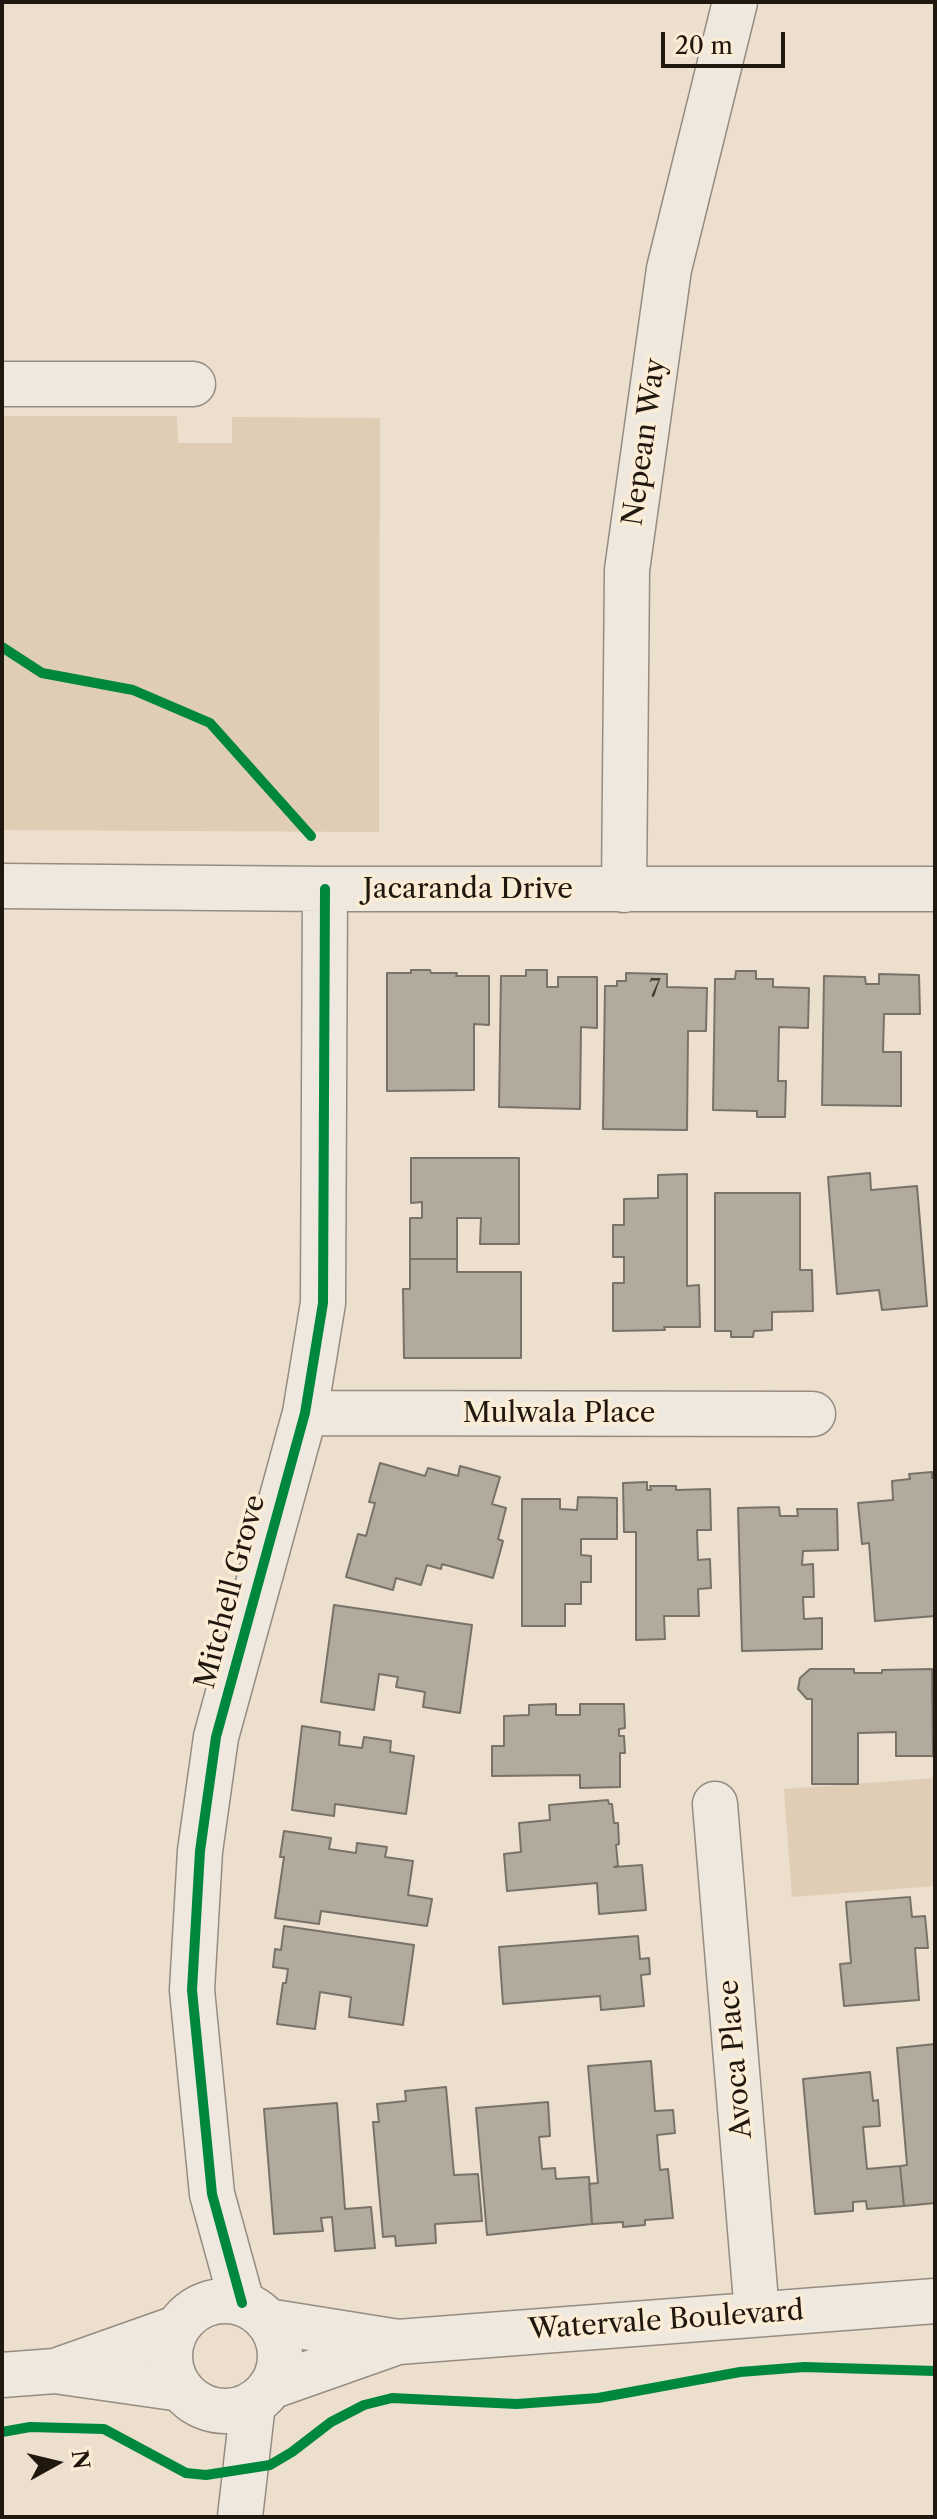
<!DOCTYPE html>
<style>
body{margin:0}
#map{position:relative;width:937px;height:2519px;overflow:hidden;background:#ecdfcd;font-family:"Libre Caslon Text",serif}
canvas{display:block}
.frame{position:absolute;inset:0;border:4px solid #20180f;pointer-events:none}
.north{position:absolute;left:16px;top:2423px;width:80px;height:80px;-webkit-text-stroke:6px #fbecd6;paint-order:stroke;rotate:82deg;font-size:22px;font-weight:700;line-height:32px;text-align:center;color:#20180f}
.north::after{content:'';display:block;margin:auto;width:28px;height:36px;background:#20180f;clip-path:polygon(50% 0,100% 100%,50% 72%,0 100%)}
.scale{position:absolute;left:661px;top:32px;width:124px;height:36px;box-sizing:border-box;border:4px solid #20180f;border-top:0;padding-left:10px;font-size:24px;line-height:28px;white-space:nowrap;color:#20180f;-webkit-text-stroke:6px #fbecd6;paint-order:stroke}
</style>
<div id="map">
<canvas width="937" height="2519"></canvas>
<div class="frame"></div>
<div class="north">N</div>
<div class="scale">20 m</div>
</div>
<script>
const ctx = document.querySelector('canvas').getContext('2d');
ctx.lineJoin = 'round';
function paint(path, color) { ctx.fillStyle = color; ctx.fill(path, 'evenodd'); }
const shape = rows => new Path2D(rows.map(r => 'M' + r).join(''));
function stroke(path, color, width, dash) { ctx.strokeStyle = color; ctx.lineWidth = width; ctx.lineCap = dash ? 'butt' : 'round'; ctx.setLineDash(dash || []); ctx.stroke(path); }
function drawText(font, color, halo, rows, align = 'center') {
  ctx.font = font + ' "Libre Caslon Text",serif'; ctx.lineWidth = 7; ctx.setLineDash([]); ctx.textBaseline = 'middle'; ctx.strokeStyle = halo; ctx.fillStyle = color; for (const [text, x, y, turn = 0] of rows) {
    ctx.save(); ctx.translate(x, y); ctx.rotate((+turn || 0) * Math.PI / 180); ctx.textAlign = isNaN(turn) ? turn : align; if (halo) ctx.strokeText(text, 0, 0); ctx.fillText(text, 0, 0); ctx.restore();
  }
}
const green = shape([
 [2,416,177,416,178,443,232,443,232,417,380,418,379,832,2,830],
 [935,1778,935,1886,792,1897,784,1789]
]);
const building = shape([
 [411,970,430,970,431,973,457,973,456,976,489,976,489,1025,474,1024,474,1090,387,1091,387,973,411,973,411,970],
 [526,970,547,970,547,987,558,987,558,977,597,977,597,1028,581,1027,580,1109,499,1107,501,976,526,976,526,970],
 [736,971,756,971,756,979,773,979,773,987,809,988,808,1028,779,1027,778,1081,786,1081,785,1117,757,1117,757,1111,713,1110,715,979,735,979,736,971],
 [626,973,667,974,667,987,707,988,706,1031,688,1031,687,1130,603,1129,605,986,617,986,617,981,626,981,626,973],
 [879,974,919,975,920,1014,884,1014,883,1052,901,1052,901,1106,822,1105,824,976,865,977,866,984,879,984,879,974],
 [411,1158,519,1158,519,1244,480,1244,481,1218,457,1218,457,1259,410,1259,410,1218,422,1218,422,1202,411,1203,411,1158],
 [870,1173,871,1190,917,1186,927,1306,882,1310,879,1290,837,1294,828,1177,870,1173],
 [687,1174,687,1286,699,1285,700,1327,664,1327,665,1330,613,1331,613,1283,624,1283,624,1257,613,1257,613,1225,624,1225,624,1199,658,1198,658,1175,687,1174],
 [715,1193,800,1193,800,1270,812,1270,813,1311,772,1312,772,1330,754,1331,753,1337,731,1337,731,1331,715,1331,715,1193],
 [410,1259,457,1259,457,1272,521,1272,521,1358,404,1358,403,1289,410,1289,410,1259],
 [380,1463,425,1476,428,1468,458,1476,460,1466,500,1477,492,1504,506,1508,498,1539,503,1541,493,1578,442,1564,441,1569,427,1565,421,1585,396,1578,393,1590,346,1577,358,1534,366,1536,375,1503,369,1502,380,1463],
 [932,1472,932,1478,935,1478,935,1616,875,1621,869,1543,862,1544,858,1503,893,1500,892,1481,910,1479,909,1474,932,1472],
 [647,1482,647,1490,651,1490,650,1486,676,1486,676,1490,710,1489,711,1530,697,1530,698,1560,710,1559,711,1588,698,1589,699,1616,664,1616,665,1639,636,1640,636,1532,624,1532,623,1483,647,1482],
 [578,1497,617,1498,617,1539,581,1539,581,1555,591,1556,591,1582,581,1582,581,1604,565,1604,565,1626,522,1626,522,1499,560,1499,560,1509,577,1510,578,1497],
 [779,1507,780,1516,798,1516,797,1509,837,1509,838,1550,803,1551,802,1565,813,1564,814,1597,803,1597,804,1619,822,1618,822,1649,742,1651,738,1508,779,1507],
 [334,1605,472,1625,460,1713,423,1707,425,1692,396,1687,398,1677,379,1674,374,1710,321,1702,334,1605],
 [810,1669,854,1669,854,1673,882,1673,882,1670,932,1669,933,1756,896,1756,896,1732,858,1733,858,1784,812,1784,812,1699,807,1699,798,1689,800,1678,810,1669],
 [556,1704,556,1715,580,1715,580,1704,624,1704,625,1728,619,1729,619,1736,624,1736,625,1753,620,1753,620,1787,580,1788,580,1775,492,1776,492,1746,504,1746,504,1716,529,1715,529,1705,556,1704],
 [302,1726,340,1732,339,1745,362,1748,364,1737,391,1741,390,1752,414,1756,406,1814,335,1804,334,1816,292,1810,302,1726],
 [608,1800,609,1804,612,1804,614,1823,618,1823,619,1844,616,1845,618,1866,614,1867,642,1865,646,1910,599,1914,597,1883,507,1891,504,1854,521,1852,519,1823,550,1820,549,1805,608,1800],
 [284,1831,331,1838,329,1849,356,1853,357,1843,387,1847,385,1857,413,1861,408,1895,432,1899,427,1926,321,1911,319,1924,275,1918,284,1857,280,1857,284,1831],
 [910,1897,912,1917,925,1916,928,1948,915,1948,919,2000,844,2006,840,1964,851,1963,846,1902,910,1897],
 [284,1926,414,1945,403,2025,349,2017,351,1997,320,1992,315,2029,277,2024,283,1983,286,1983,288,1969,273,1967,275,1949,281,1950,284,1926],
 [638,1936,640,1959,649,1958,650,1974,641,1975,644,2006,601,2010,600,1996,503,2004,499,1947,638,1936],
 [935,2044,935,2203,904,2206,900,2166,907,2165,897,2048,935,2044],
 [651,2061,655,2111,673,2110,675,2133,657,2135,660,2170,668,2169,673,2218,645,2220,645,2225,623,2227,623,2222,592,2224,589,2184,598,2183,588,2066,651,2061],
 [870,2072,873,2101,878,2100,880,2126,863,2127,867,2169,900,2166,904,2206,867,2209,866,2201,853,2202,853,2211,815,2214,803,2079,870,2072],
 [446,2087,454,2175,478,2174,482,2221,435,2224,436,2243,396,2246,395,2236,383,2237,373,2122,379,2122,377,2104,406,2101,405,2091,446,2087],
 [548,2102,550,2136,539,2137,542,2169,555,2168,556,2179,589,2177,592,2224,487,2235,476,2108,548,2102],
 [337,2103,345,2209,371,2207,375,2248,335,2251,332,2217,321,2218,323,2231,274,2234,264,2109,337,2103]
]);
const minor = shape([
 [2,384,193,384],
 [2,886,325,889,935,889],
 [624,890,627,570,669,269,735,2],
 [305,1413,813,1414],
 [715,1804,757,2314],
 '170 2356a55 55 0 1 1 110 0a55 55 0 1 1-110 0Z',
 [242,2303,212,2194,192,1990,200,1851,216,1737,305,1413,323,1303,325,889],
 [267,2321,398,2342,935,2301],
 [61,2369,177,2328],
 [2,2375,55,2371,181,2389],
 [270,2387,392,2344],
 [240,2517,253,2403]
]);
const cycleway = shape([
 [2,647,42,673,133,690,210,723,311,836],
 [242,2303,212,2194,192,1990,200,1851,216,1737,305,1413,323,1303,325,889],
 [2,2432,30,2427,104,2429,186,2473,206,2475,270,2465,292,2452,331,2422,364,2405,392,2398,517,2404,598,2398,740,2372,804,2367,935,2371]
]);
const numberNames = [
 ["7",655,990]
];
const streetNames = [
 ["Nepean Way",645,442,-82],
 ["Jacaranda Drive",468,890],
 ["Mulwala Place",559,1414],
 ["Mitchell Grove",231,1592,-75],
 ["Avoca Place",736,2059,-95],
 ["Watervale Boulevard",666,2321,-4]
];
paint(green, '#dfcdb5');
paint(building, '#b3aa9e');
stroke(building, '#787268', 2);
stroke(minor, '#958c82', 47);
stroke(minor, '#efe8df', 44);
stroke(cycleway, '#00873e', 10);
drawText('24px', '#453c33', null, numberNames);
drawText('28px', '#20180f', '#fbecd6', streetNames);
</script>
